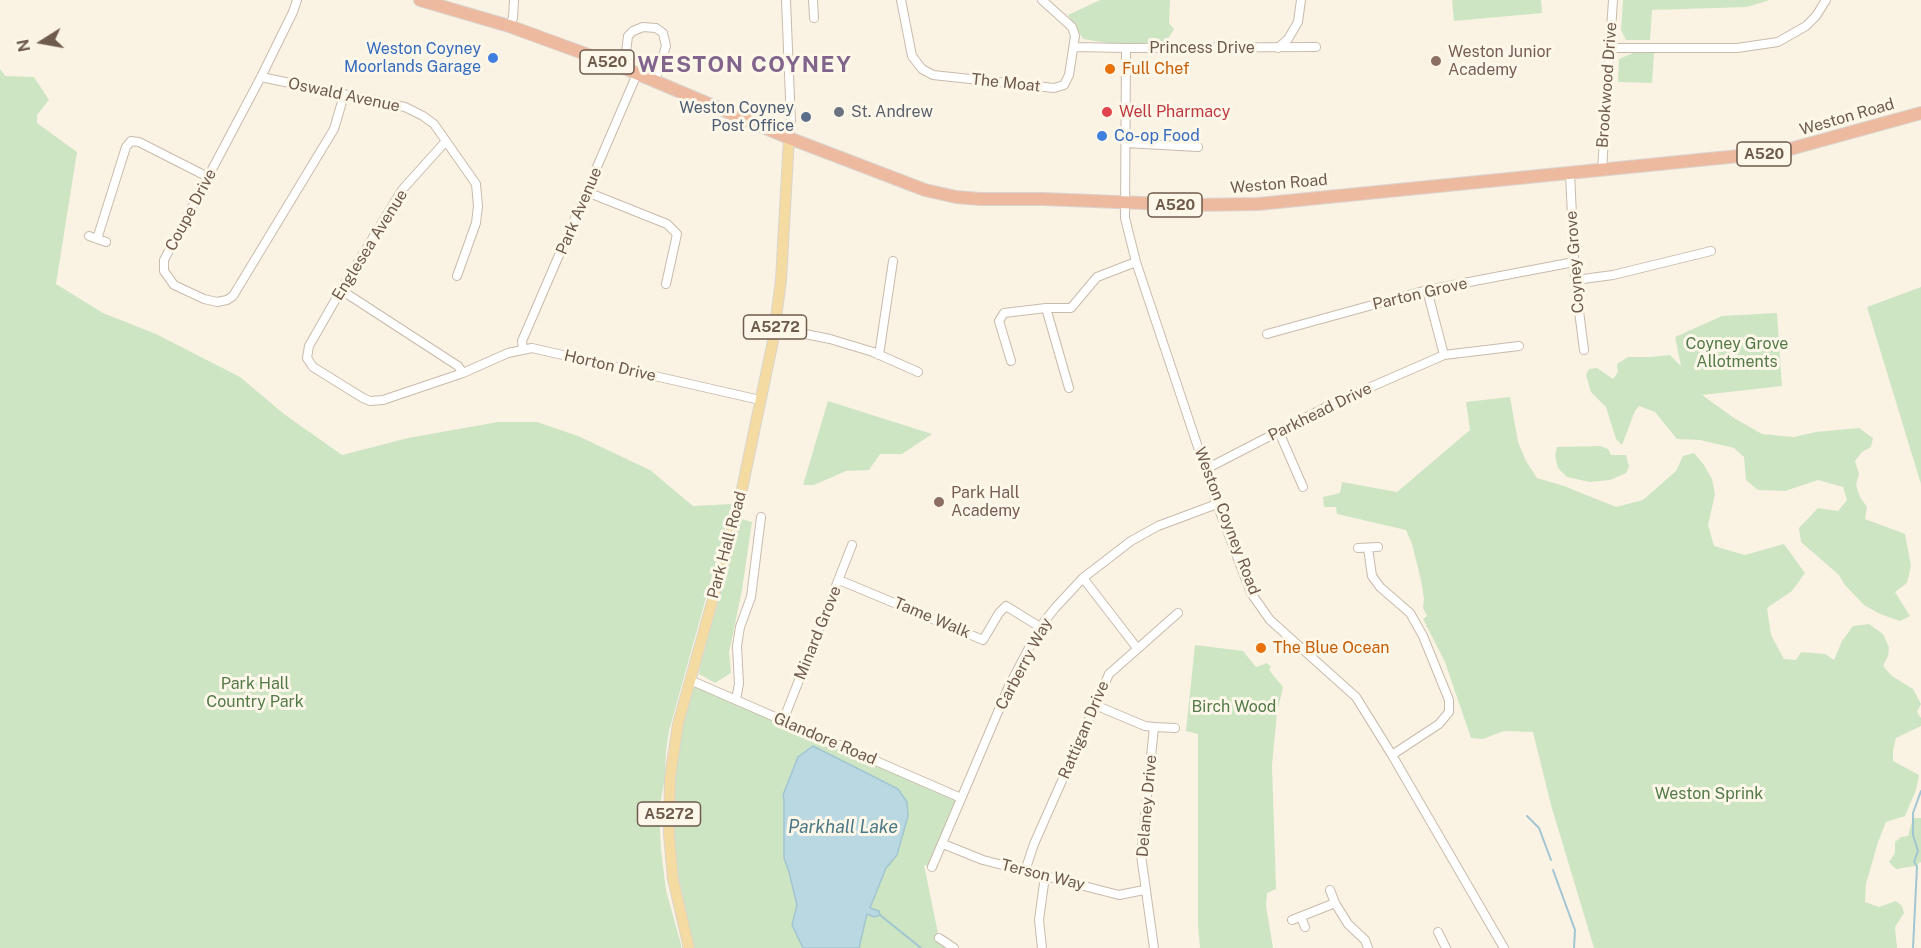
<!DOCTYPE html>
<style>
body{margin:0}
#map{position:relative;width:1921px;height:948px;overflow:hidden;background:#faf3e3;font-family:"Public Sans",sans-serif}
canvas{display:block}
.north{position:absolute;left:12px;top:12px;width:60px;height:60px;-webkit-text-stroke:4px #fdf7e9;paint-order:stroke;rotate:259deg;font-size:16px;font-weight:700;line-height:24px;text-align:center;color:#6f5b4c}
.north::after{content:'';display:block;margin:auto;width:21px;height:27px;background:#6f5b4c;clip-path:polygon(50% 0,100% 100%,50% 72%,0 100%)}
</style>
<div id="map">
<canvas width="1921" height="948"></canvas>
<div class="north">N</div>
</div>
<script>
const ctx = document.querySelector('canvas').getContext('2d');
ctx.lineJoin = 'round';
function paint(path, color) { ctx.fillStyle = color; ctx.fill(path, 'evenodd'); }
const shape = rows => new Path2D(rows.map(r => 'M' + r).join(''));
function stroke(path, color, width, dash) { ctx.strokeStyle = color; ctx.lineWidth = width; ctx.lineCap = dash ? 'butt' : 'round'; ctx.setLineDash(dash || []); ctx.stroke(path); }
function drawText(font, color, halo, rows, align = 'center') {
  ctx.font = font + ' "Public Sans",sans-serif'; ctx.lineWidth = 6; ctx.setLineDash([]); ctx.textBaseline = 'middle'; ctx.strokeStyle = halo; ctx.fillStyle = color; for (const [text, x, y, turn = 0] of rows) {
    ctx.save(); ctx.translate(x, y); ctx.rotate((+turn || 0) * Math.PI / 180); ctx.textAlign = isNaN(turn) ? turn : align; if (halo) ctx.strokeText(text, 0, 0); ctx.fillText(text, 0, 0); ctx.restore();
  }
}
const green = shape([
 [1100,0,1170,0,1169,23,1174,29,1165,44,1120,45,1083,39,1068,15],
 [1452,0,1541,0,1542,13,1454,21],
 [1623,0,1770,0,1747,7,1652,10,1650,40,1626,40,1621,30],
 [1633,53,1654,53,1652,83,1618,82,1619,59],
 [0,69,5,76,34,77,49,100,37,115,37,123,77,152,56,284,103,313,156,334,240,377,284,414,342,455,408,438,498,422,537,422,578,436,650,470,693,506,732,504,669,731,666,751,665,777,659,811,661,850,666,890,682,948,0,948],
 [1921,287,1921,484,1867,307],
 [1777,313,1782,386,1702,395,1734,418,1762,434,1794,437,1816,432,1859,428,1873,438,1871,447,1862,452,1855,461,1859,474,1856,485,1860,497,1867,507,1865,519,1905,534,1911,566,1907,583,1895,592,1910,616,1900,621,1880,614,1864,605,1844,584,1839,575,1801,542,1799,528,1818,508,1838,511,1847,500,1843,487,1818,480,1785,491,1758,490,1746,480,1744,457,1734,448,1700,440,1677,439,1655,412,1639,406,1635,411,1622,445,1616,439,1606,407,1591,392,1586,375,1589,369,1597,368,1613,379,1618,372,1617,364,1628,357,1651,357,1670,355,1681,366,1675,337,1722,316],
 [1510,397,1518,442,1526,461,1537,478,1564,486,1616,507,1643,500,1676,471,1683,456,1694,453,1704,465,1712,479,1715,494,1708,525,1714,546,1745,555,1784,544,1805,573,1792,591,1767,608,1771,635,1784,659,1796,660,1801,652,1825,654,1834,660,1842,641,1853,626,1869,624,1883,634,1889,647,1888,656,1883,666,1892,676,1913,689,1921,704,1917,712,1921,718,1921,726,1896,738,1893,751,1893,761,1919,775,1916,790,1905,816,1886,822,1878,842,1866,884,1865,902,1879,907,1896,901,1902,906,1904,913,1895,927,1897,948,1594,948,1551,805,1533,732,1504,731,1483,739,1471,738,1445,662,1423,619,1427,616,1423,608,1424,599,1421,580,1412,544,1406,530,1337,514,1336,507,1324,507,1323,497,1340,493,1342,482,1397,492,1470,430,1466,402],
 [828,401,932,434,902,454,880,454,869,470,846,471,814,485,803,485],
 [1600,446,1608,449,1611,455,1626,455,1629,467,1626,473,1610,480,1590,482,1567,477,1558,468,1555,455,1557,447],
 [741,519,752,522,742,590,729,653,731,673,715,683,699,674,700,666],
 [1195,645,1243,651,1256,667,1267,663,1271,667,1269,670,1283,687,1277,713,1272,765,1276,889,1267,893,1266,906,1273,948,1200,948,1198,925,1198,734,1186,731],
 [690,680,961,798,929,867,924,865,939,938,954,948,689,948,686,936,669,808],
 [1913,818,1921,818,1921,862,1915,866,1896,869,1889,862,1895,853,1895,842,1901,837,1908,836]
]);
const water = shape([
 [813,746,898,789,907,802,908,816,897,855,886,868,870,908,879,911,880,915,874,917,867,914,859,948,803,948,792,925,797,905,789,872,784,858,784,800,783,795,798,757,813,746]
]);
const stream = shape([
 [1527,816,1539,828,1551,860],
 [1553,870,1575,930,1574,948],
 [880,915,921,948],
 [1913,948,1917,866,1914,862,1918,851,1913,835,1913,813,1921,791]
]);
const minor = shape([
 [297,0,293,12,261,77,164,260,164,271,174,285,204,299,217,302,227,300,233,296,334,129,344,95],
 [786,0,791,123,789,138],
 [813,0,814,18],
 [901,0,912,56,922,69,933,75,1054,88,1064,85,1069,75,1075,36,1072,27,1042,0],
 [509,26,513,18,514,0],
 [1075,47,1126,48,1125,218,1136,262,1217,504,1251,593,1270,620,1356,697,1392,755,1504,948],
 [1126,48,1316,47],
 [1278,48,1288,39,1298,22,1301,0],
 [1610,48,1737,48,1778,42,1806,26,1816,16,1826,0],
 [624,68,628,36,633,31,643,27,656,28,663,33,666,46,655,81],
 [261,77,405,107,423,116,434,124,476,184,478,206,476,223,457,276],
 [446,141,402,190,341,290,309,346,307,358,313,367,363,398,370,401,383,400,463,373,508,353,532,348,760,400],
 [1126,143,1198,147],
 [1602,170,1613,0],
 [1570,173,1575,280,1584,350],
 [587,192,667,224,677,234,666,284],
 [89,236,106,242],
 [97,239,126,147,131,141,139,142,208,177],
 [1575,280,1613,275,1711,251],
 [341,290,458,366,463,373],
 [1427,290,1444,355],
 [1046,308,1069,388],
 [775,328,830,339,873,352,918,372],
 [1267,334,1427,290,1574,262],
 [523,349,522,341,637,74],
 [879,355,893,261],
 [1011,361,999,321,1004,313,1046,308,1071,308,1097,277,1136,262],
 [1279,432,1303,487],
 [1206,469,1334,403,1435,359,1444,355,1519,346],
 [1358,548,1378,547],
 [1368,548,1372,576,1380,587,1410,613,1423,636,1449,700,1449,712,1439,724,1392,755],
 [1083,578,1137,648],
 [839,580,983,640,999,613,1006,606,1040,627],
 [690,680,961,798],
 [736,699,739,684,737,646,740,627,751,597,761,517],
 [1095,705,1145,726,1154,727,1141,855,1154,948],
 [783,721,852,545],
 [1154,727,1175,728],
 [943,844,983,860,1119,895,1144,890],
 [932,867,1009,686,1040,627,1055,608,1083,578,1131,541,1158,526,1217,504],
 [1025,871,1034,844,1109,674,1178,613],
 [1330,890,1335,903],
 [1301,917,1305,927],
 [1292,920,1335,903,1348,924,1365,940,1368,948],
 [1438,932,1446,948],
 [939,938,954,948],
 [1042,948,1039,920,1045,876]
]);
const major = shape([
 [689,948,673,879,669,834,670,778,678,724,737,513,773,341,781,280,789,138]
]);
const highway = shape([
 [420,0,509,26,624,68,789,138,925,190,956,197,980,199,1043,199,1192,205,1258,204,1779,152,1921,113]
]);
const markers = [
 [493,58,6,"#3f7fe0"],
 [1436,61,6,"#8d6e63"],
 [1110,69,6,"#e8710a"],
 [839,112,6,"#6b7280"],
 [1107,112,6,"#e0444e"],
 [806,117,6,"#5c6f8a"],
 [1102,136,6,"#3f7fe0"],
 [939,502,6,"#8d6e63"],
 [1261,648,6,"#e8710a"]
];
const shields = [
 [607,62,54],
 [1764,154,54],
 [1175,205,54],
 [775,327,63],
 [669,814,63]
];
const shieldNames = [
 ["A520",607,62],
 ["A520",1764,154],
 ["A520",1175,205],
 ["A5272",775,327],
 ["A5272",669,814]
];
const streetNames = [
 ["Princess Drive",1202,48],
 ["The Moat",1006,83,6],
 ["Brookwood Drive",1607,85,-86],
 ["Oswald Avenue",344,95,12],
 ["Weston Road",1847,117,-16],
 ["Weston Road",1279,184,-5],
 ["Coupe Drive",191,210,-62],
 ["Park Avenue",579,211,-67],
 ["Englesea Avenue",370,245,-58],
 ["Coyney Grove",1575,262,-94],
 ["Parton Grove",1420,294,-13],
 ["Horton Drive",610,366,13],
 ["Parkhead Drive",1320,412,-26],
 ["Weston Coyney Road",1227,521,69],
 ["Park Hall Road",727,545,-75],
 ["Tame Walk",932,618,23],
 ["Minard Grove",818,633,-68],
 ["Carberry Way",1024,664,-62],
 ["Rattigan Drive",1084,730,-67],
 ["Glandore Road",825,739,23],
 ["Delaney Drive",1147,806,-85],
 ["Terson Way",1043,875,14]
];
const shopNames = [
 ["Weston Coyney",481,49],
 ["Moorlands Garage",481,67],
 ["Co-op Food",1114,136,"left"]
];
const educationNames = [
 ["Weston Junior",1448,52],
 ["Academy",1448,70],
 ["Park Hall",951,493],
 ["Academy",951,511]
];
const foodNames = [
 ["Full Chef",1122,69],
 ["The Blue Ocean",1273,648]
];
const serviceNames = [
 ["Weston Coyney",794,108],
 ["Post Office",794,126]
];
const worshipNames = [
 ["St. Andrew",851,112]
];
const healthNames = [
 ["Well Pharmacy",1119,112]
];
const parkNames = [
 ["Coyney Grove",1737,344],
 ["Allotments",1737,362],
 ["Park Hall",255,684],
 ["Country Park",255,702],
 ["Birch Wood",1234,707],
 ["Weston Sprink",1709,794]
];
const waterNames = [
 ["Parkhall Lake",843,827]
];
const districtNames = [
 ["WESTON COYNEY",745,65]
];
paint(green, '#cee5c3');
paint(water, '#bad8e1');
stroke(water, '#a1c6d2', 1.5);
stroke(stream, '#a1c6d2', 2);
stroke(minor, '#c9bbab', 10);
stroke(major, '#dad4d0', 12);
stroke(highway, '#dad4d0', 14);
stroke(minor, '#fff', 8);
stroke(major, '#f3dba1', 10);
stroke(highway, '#eeba9f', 12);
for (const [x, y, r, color] of markers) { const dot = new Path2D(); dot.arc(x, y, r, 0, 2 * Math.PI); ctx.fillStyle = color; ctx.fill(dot); stroke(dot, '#fdf7e9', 2); }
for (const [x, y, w] of shields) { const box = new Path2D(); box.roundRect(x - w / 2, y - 12, w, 24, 4.5); ctx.fillStyle = '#fdf7e9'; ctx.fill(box); stroke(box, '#6f5b4c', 1.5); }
drawText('bold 15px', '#6f5b4c', null, shieldNames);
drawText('16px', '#6f5b4c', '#fdf7e9', streetNames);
drawText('16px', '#366cbe', '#fdf7e9', shopNames, 'right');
drawText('16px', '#785e54', '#fdf7e9', educationNames, 'left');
drawText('16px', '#c56008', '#fdf7e9', foodNames, 'left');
drawText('16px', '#4e5e75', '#fdf7e9', serviceNames, 'right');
drawText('16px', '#5b616d', '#fdf7e9', worshipNames, 'left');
drawText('16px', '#be3a42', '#fdf7e9', healthNames, 'left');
drawText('16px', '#537a48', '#fdf7e9', parkNames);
drawText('italic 18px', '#4b7887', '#fdf7e9', waterNames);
ctx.letterSpacing = '1.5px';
drawText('bold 22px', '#81648c', '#fdf7e9', districtNames);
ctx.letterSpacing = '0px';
</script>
